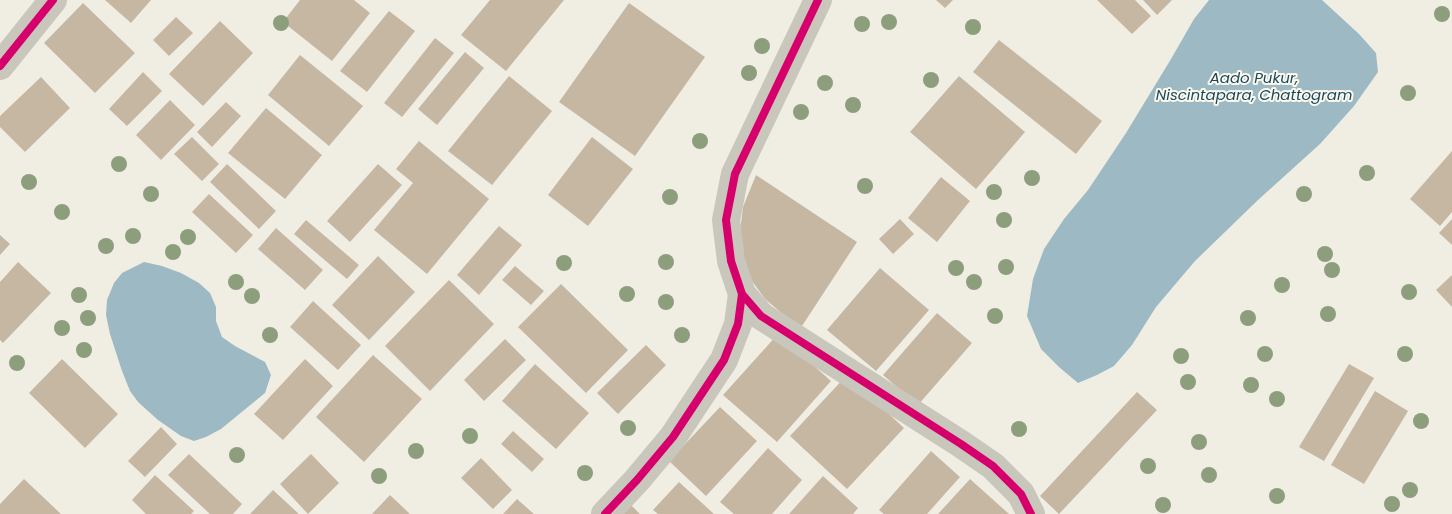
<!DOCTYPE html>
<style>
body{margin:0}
canvas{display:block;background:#f0eee3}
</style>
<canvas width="1452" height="514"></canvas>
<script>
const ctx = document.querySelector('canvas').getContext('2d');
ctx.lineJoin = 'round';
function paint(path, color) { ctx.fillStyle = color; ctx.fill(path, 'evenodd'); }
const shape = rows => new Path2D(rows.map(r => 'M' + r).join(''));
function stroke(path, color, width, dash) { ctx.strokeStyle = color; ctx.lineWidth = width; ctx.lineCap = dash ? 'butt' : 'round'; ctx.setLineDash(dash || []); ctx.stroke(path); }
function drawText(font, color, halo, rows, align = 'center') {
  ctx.font = font + ' Poppins,sans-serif'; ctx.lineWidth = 4; ctx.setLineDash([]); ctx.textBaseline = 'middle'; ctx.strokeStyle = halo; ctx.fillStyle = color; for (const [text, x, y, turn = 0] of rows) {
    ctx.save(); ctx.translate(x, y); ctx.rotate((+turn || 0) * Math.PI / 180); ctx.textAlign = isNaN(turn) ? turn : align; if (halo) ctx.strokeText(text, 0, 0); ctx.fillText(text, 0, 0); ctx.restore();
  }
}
const water = shape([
 [1209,0,1322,0,1359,34,1376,53,1378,72,1354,106,1320,144,1258,200,1195,261,1156,307,1132,345,1114,366,1097,375,1078,383,1059,367,1041,349,1027,316,1033,279,1044,249,1064,219,1088,190,1126,133,1171,59,1194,19],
 [144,262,162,266,181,273,199,283,210,293,216,307,216,321,222,337,235,346,265,362,271,375,265,393,221,429,206,437,194,441,181,436,158,420,138,402,130,391,122,371,110,334,106,315,107,300,114,283,122,273]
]);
const building = shape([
 [105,0,151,0,131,23],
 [300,0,354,0,370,13,332,61,283,22],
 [490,0,564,0,506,71,461,35],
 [936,0,953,0,945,8],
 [1097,0,1135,0,1151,16,1132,34],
 [1143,0,1172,0,1157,15],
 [83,3,135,53,95,93,44,43],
 [629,3,705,57,635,156,559,102],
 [389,11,415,31,367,92,340,71],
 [176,17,193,33,169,56,153,40],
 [220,21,253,53,203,106,169,74],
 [435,38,454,53,402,117,384,103],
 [999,40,1102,121,1076,154,973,72],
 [465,52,484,68,437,125,418,109],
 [300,55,363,106,329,146,268,95],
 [143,72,162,91,127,126,109,109],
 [509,76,552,111,492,185,448,151],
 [959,76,1025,132,976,189,910,132],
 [41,77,70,108,25,152,0,127,0,116],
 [170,100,195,125,161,160,136,135],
 [226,102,241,116,212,147,197,132],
 [266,108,322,155,285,199,228,153],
 [192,137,219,164,202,181,174,154],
 [592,137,633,169,588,226,548,195],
 [419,141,489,199,427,274,374,230,413,183,396,169],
 [1452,151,1452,212,1440,226,1410,199],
 [227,164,276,211,259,229,210,182],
 [378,164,402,185,350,242,327,221],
 [756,175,857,242,802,326,784,315,765,299,752,281,743,258,740,232,743,207],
 [941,177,970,201,937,242,908,218],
 [209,194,253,235,236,253,192,212],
 [900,219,914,234,893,254,879,239],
 [1452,219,1452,245,1439,233],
 [306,220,359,265,347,279,294,234],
 [499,226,522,245,479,295,457,275],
 [276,228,323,270,305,290,258,249],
 [0,235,10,244,0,255],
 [378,256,415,292,369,340,332,305],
 [18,262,51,293,3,343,0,340,0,282],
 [515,266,544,291,531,305,502,280],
 [880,268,929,310,876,371,827,330],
 [1452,275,1452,307,1436,290],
 [449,280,494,324,430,391,385,346],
 [561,284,628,350,586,393,518,327],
 [313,301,361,345,338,370,290,327],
 [937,313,972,343,918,405,883,375],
 [778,334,831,381,777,442,723,395],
 [505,339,526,360,484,401,464,380],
 [646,345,666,365,618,414,597,393],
 [373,355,422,399,364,462,316,417],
 [62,359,118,414,85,448,29,393],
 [305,359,333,386,283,440,254,414],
 [535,364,589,413,556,449,502,401],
 [1349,364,1374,378,1324,461,1299,447],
 [847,375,904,428,847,489,790,436],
 [1375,391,1408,411,1364,484,1331,465],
 [1137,392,1157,410,1059,514,1040,496],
 [720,407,757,441,706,496,669,461],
 [161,427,177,444,145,477,128,461],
 [513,431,544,459,532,472,501,444],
 [768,448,802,480,772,514,734,514,720,502],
 [931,451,960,477,927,514,884,514,879,510],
 [189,454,242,504,233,514,210,514,168,475],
 [311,454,339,483,308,514,280,484],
 [481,458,512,490,493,509,461,478],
 [155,475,194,511,191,514,146,514,132,500],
 [823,476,858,508,853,514,789,514],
 [24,479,61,514,0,514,0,504],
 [970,479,1009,514,938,514],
 [679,482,714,514,658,514,653,510],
 [273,490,299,514,250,514],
 [390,495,410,514,372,514],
 [517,499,534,514,503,514],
 [629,503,640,514,618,514]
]);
const minor = shape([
 [818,0,735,174,726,220,731,261,742,294,761,316,961,444,993,466,1021,494,1031,514],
 [0,66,53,0],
 [605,514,637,480,673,437,724,360,738,324,742,294]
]);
const cycleway = shape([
 [818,0,735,174,726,220,731,261,742,294,761,316,961,444,993,466,1021,494,1031,514],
 [0,66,53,0],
 [605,514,637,480,673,437,724,360,738,324,742,294]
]);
const trees = [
 [1442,14],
 [889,22],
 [281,23],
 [862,24],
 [973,27],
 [762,46],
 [749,73],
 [931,80],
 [825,83],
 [1408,93],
 [853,105],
 [801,112],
 [700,141],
 [119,164],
 [1367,173],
 [1032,178],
 [29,182],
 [865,186],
 [994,192],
 [151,194],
 [1304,194],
 [670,197],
 [62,212],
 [1004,220],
 [133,236],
 [188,237],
 [106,246],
 [173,252],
 [1325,254],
 [666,262],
 [564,263],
 [1006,267],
 [956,268],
 [1332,270],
 [236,282],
 [974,282],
 [1282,285],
 [1409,292],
 [627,294],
 [79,295],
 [252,296],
 [666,302],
 [1328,314],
 [995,316],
 [88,318],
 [1248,318],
 [62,328],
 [270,335],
 [682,335],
 [84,350],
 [1265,354],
 [1405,354],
 [1181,356],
 [17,363],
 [1188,382],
 [1251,385],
 [1277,399],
 [1421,421],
 [628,428],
 [1019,429],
 [470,436],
 [1199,442],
 [416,451],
 [237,455],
 [1148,466],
 [585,473],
 [1209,475],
 [379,476],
 [1410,490],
 [1277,496],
 [1392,504],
 [1163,505]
];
const waterNames = [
 ["Aado Pukur,",1254,79],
 ["Niscintapara, Chattogram",1254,96]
];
paint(water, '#9db9c4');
paint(building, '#c6b7a3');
stroke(minor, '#c9c6bc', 28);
stroke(cycleway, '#d6006c', 8);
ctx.fillStyle = '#8d9e7d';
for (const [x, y] of trees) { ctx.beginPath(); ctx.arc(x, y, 8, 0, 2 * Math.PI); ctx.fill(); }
drawText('italic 15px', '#1a4962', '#fcf9ec', waterNames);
</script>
